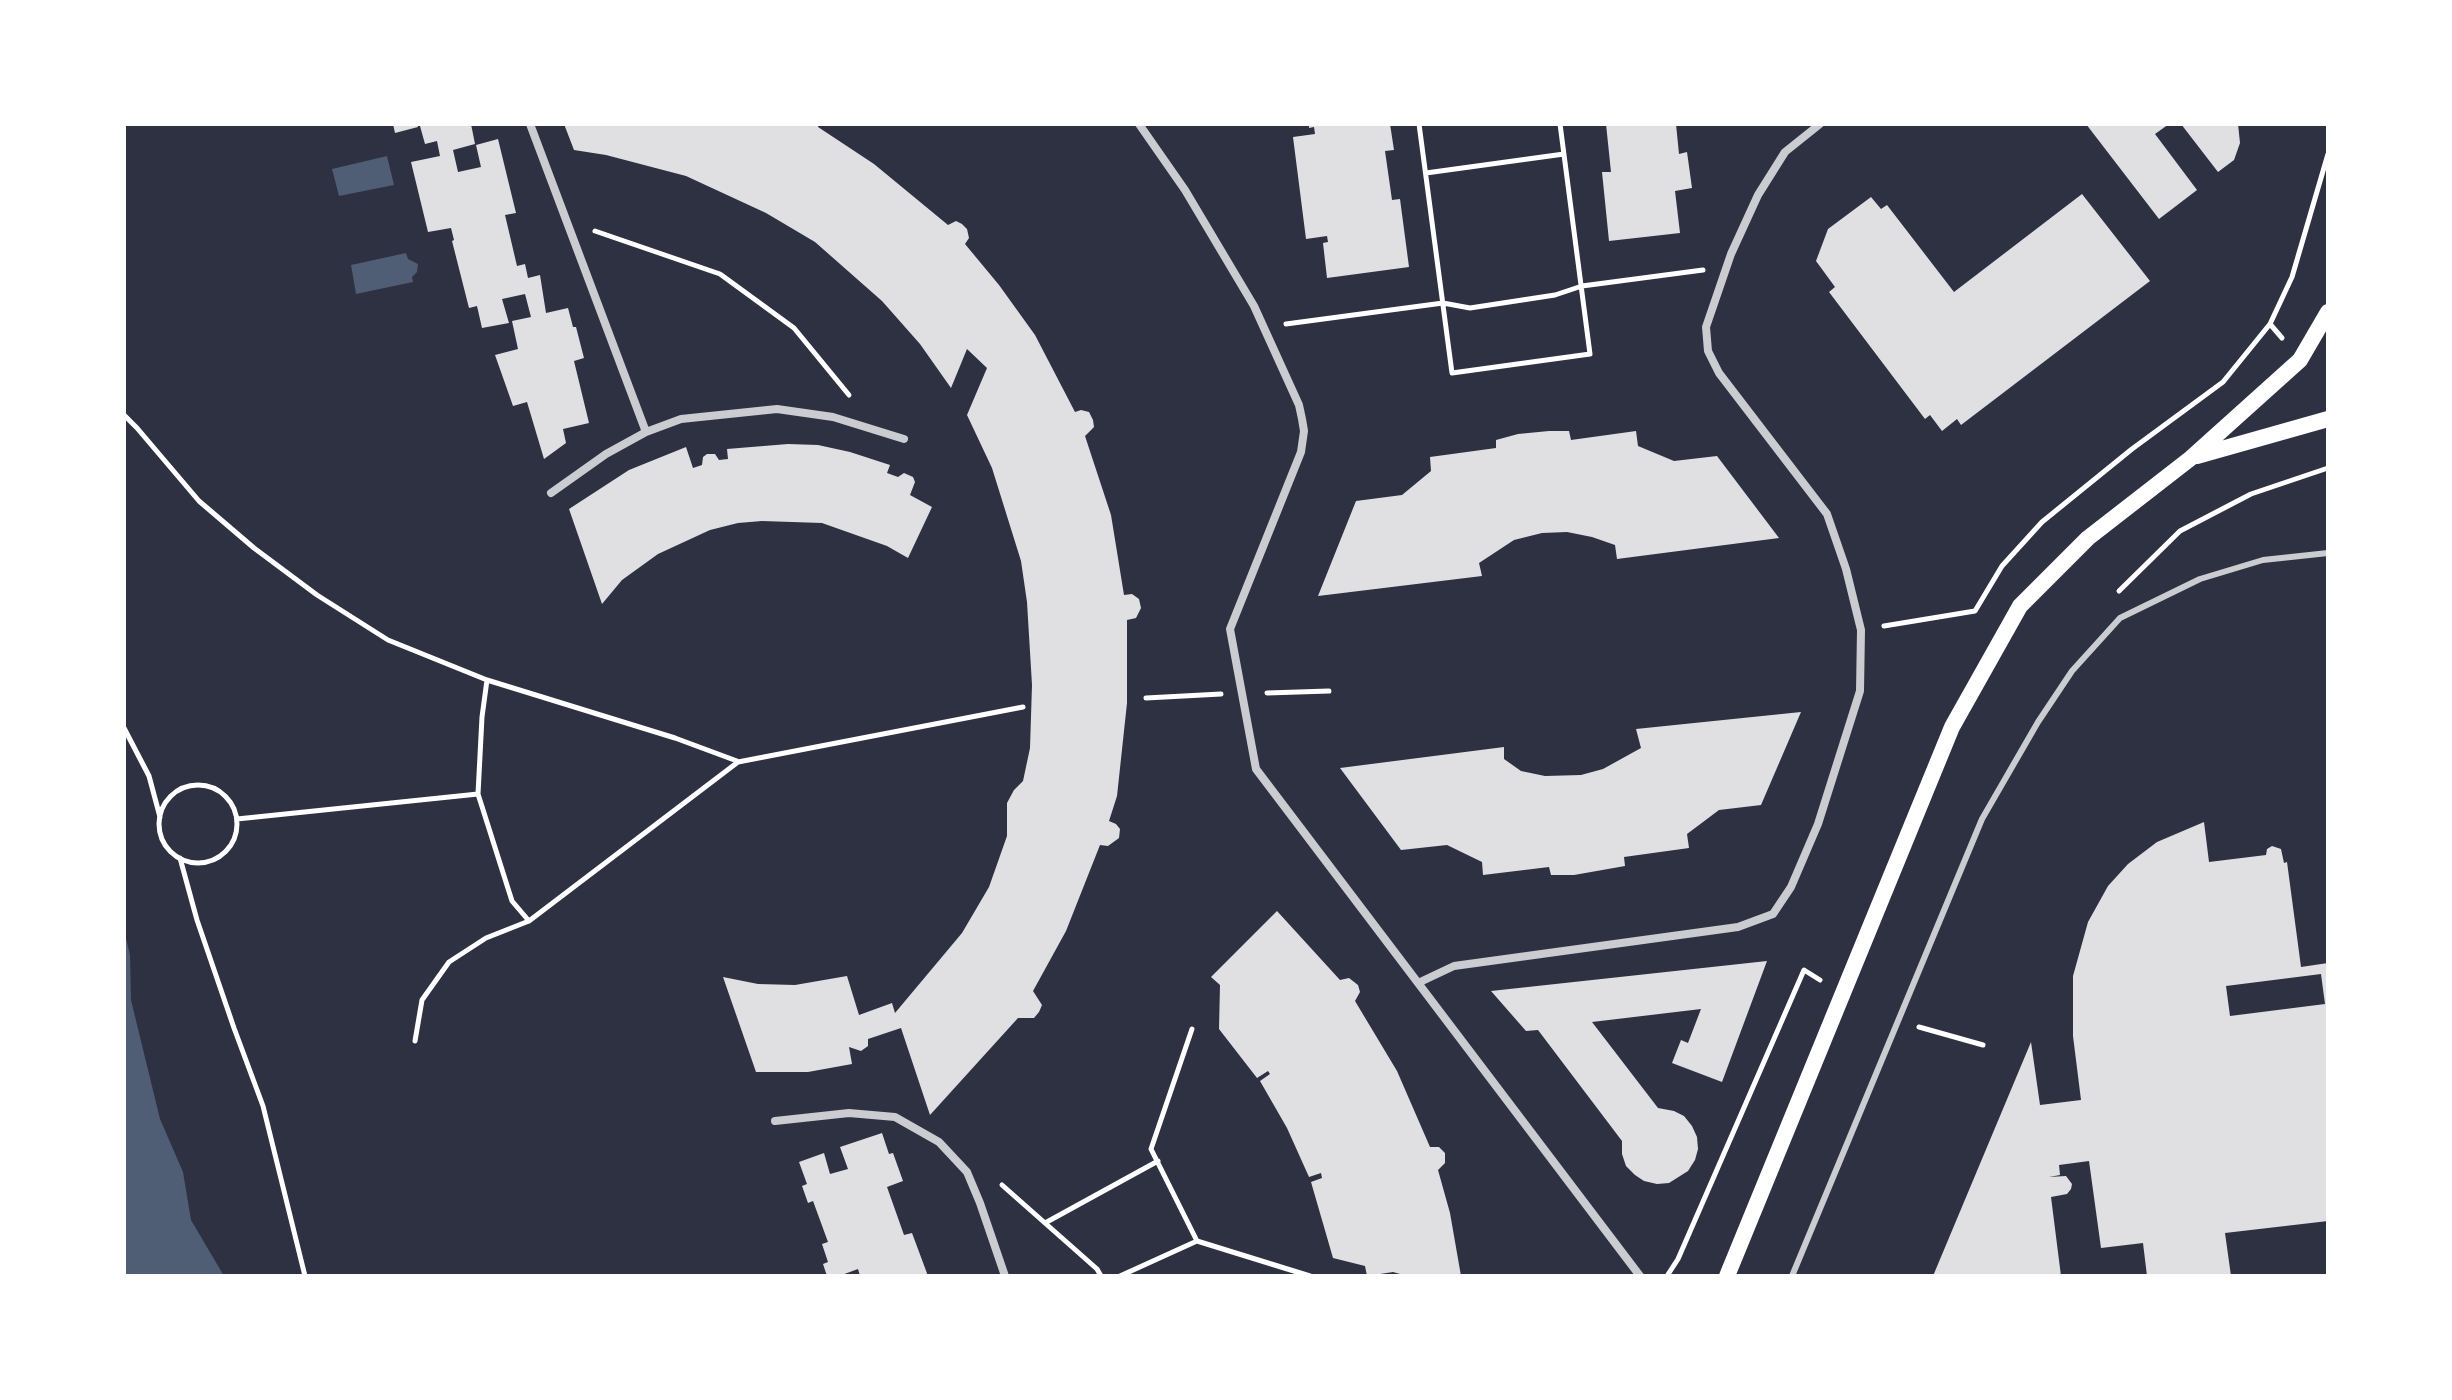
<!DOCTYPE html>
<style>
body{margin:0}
#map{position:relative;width:2452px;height:1400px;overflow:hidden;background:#2d3142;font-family:"IBM Plex Sans",sans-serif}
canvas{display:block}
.frame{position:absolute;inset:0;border:126px solid #fff;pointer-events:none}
</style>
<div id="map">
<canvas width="2452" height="1400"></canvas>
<div class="frame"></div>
</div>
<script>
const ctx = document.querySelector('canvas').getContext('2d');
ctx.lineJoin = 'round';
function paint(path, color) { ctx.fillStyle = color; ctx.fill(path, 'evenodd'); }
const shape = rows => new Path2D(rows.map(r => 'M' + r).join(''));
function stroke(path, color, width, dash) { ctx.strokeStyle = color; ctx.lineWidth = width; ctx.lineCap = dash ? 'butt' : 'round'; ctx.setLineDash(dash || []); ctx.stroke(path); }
const water = shape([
 [387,156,394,185,339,196,332,169],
 [406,253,408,259,418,264,417,272,412,277,413,282,356,294,351,265],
 [124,930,130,955,131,1000,160,1119,183,1172,191,1220,224,1276,124,1276]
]);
const building = shape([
 [393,124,417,124,418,127,395,133],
 [432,124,471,124,475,144,453,150,458,172,481,167,476,145,498,139,516,213,505,215,517,266,525,264,528,278,540,275,546,313,568,308,573,327,576,327,584,358,574,361,589,423,563,429,566,443,544,459,527,402,513,406,495,355,518,349,512,321,531,317,525,294,502,299,509,323,482,328,477,306,469,308,452,241,454,240,451,228,428,232,411,162,440,156,437,141,425,144,420,126],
 [564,124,819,124,818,127,874,164,948,225,956,221,962,224,967,229,969,238,965,244,999,285,1035,335,1075,412,1081,410,1089,412,1093,420,1094,427,1085,436,1111,515,1124,595,1132,594,1139,599,1141,608,1136,618,1127,620,1127,703,1117,796,1109,821,1116,824,1120,829,1119,838,1108,846,1100,845,1066,931,1033,991,1042,1005,1039,1012,1034,1018,1018,1018,930,1115,901,1028,868,1039,868,1046,861,1051,849,1047,852,1064,808,1072,756,1072,723,977,758,984,795,985,847,976,859,1015,892,1003,895,1013,962,933,989,887,1007,836,1007,803,1014,790,1023,781,1030,748,1032,685,1027,602,1021,561,992,468,967,415,987,368,967,349,951,388,920,344,882,301,815,242,766,213,686,176,606,155,574,150],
 [1309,124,1390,124,1394,150,1385,151,1392,200,1400,199,1409,267,1327,278,1323,243,1328,242,1327,236,1306,239,1293,137,1315,134,1314,127,1309,128],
 [1606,124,1676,124,1679,154,1687,152,1692,188,1675,191,1680,233,1609,241,1602,172,1611,172],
 [2086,124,2169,124,2155,134,2197,190,2159,219],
 [2181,124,2238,124,2240,143,2234,160,2218,172],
 [2082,194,2150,281,1961,425,1957,419,1942,431,1930,415,1925,419,1829,292,1835,287,1816,261,1828,229,1871,197,1881,209,1887,205,1954,292],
 [1549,431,1569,431,1571,440,1636,431,1638,446,1674,461,1717,456,1779,538,1617,559,1615,545,1592,537,1567,532,1542,533,1514,540,1479,563,1482,576,1318,596,1356,501,1402,495,1431,471,1430,457,1496,448,1496,440,1518,434],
 [788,444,818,445,850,452,890,465,887,473,898,477,904,473,913,477,915,482,910,495,932,507,908,558,887,546,822,523,762,521,738,523,710,530,658,554,622,580,602,604,569,509,629,470,686,447,693,468,702,465,703,457,707,454,715,454,719,460,728,459,727,449],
 [1801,712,1761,805,1719,810,1687,834,1689,848,1624,857,1625,866,1574,875,1551,875,1549,867,1483,875,1482,862,1447,845,1401,850,1340,768,1504,747,1504,759,1521,771,1545,776,1581,775,1603,769,1641,748,1636,729],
 [2204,822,2209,862,2266,855,2267,849,2272,846,2281,849,2284,863,2287,862,2301,967,2328,963,2328,1221,2225,1233,2231,1276,2147,1276,2143,1243,2101,1248,2089,1161,2059,1165,2060,1175,2049,1177,2066,1176,2072,1184,2071,1189,2067,1194,2051,1197,2061,1276,1933,1276,2031,1042,2040,1105,2081,1100,2073,1036,2073,976,2088,922,2108,886,2128,864,2157,842],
 [2321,974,2325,1004,2230,1016,2226,986],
 [1277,911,1340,980,1349,978,1358,985,1360,992,1355,1001,1397,1071,1430,1147,1439,1147,1445,1153,1445,1163,1438,1170,1450,1213,1461,1276,1407,1276,1393,1272,1367,1276,1365,1266,1333,1258,1311,1182,1322,1178,1321,1173,1309,1177,1287,1128,1260,1081,1270,1074,1268,1071,1257,1078,1219,1029,1220,985,1211,977],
 [1767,961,1722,1082,1672,1063,1681,1040,1688,1043,1701,1009,1592,1022,1658,1108,1674,1111,1684,1116,1692,1126,1697,1137,1698,1149,1695,1160,1688,1171,1669,1183,1657,1184,1644,1181,1635,1175,1626,1166,1622,1154,1622,1141,1538,1030,1526,1031,1491,991],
 [882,1133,889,1154,893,1153,903,1181,887,1187,904,1235,912,1233,928,1276,860,1276,858,1269,839,1276,827,1276,823,1264,828,1262,822,1244,828,1242,813,1201,808,1203,802,1186,807,1184,799,1162,824,1153,830,1174,848,1169,840,1147]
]);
const path = shape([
 [1419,124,1452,373,1590,354,1560,124],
 [1426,173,1564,154],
 [595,231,720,274,794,328,849,395],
 [1286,324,1443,303,1470,308,1555,295,1582,286,1703,270],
 [2282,338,2270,324,2292,277,2328,154],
 [124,415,137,428,199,501,254,548,317,595,388,640,487,680,675,738,737,761],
 [2119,591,2180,531,2251,494,2328,468],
 [1884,626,1975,611,2002,566,2042,522,2132,449,2223,382,2270,324],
 [487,680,482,717,478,794,512,901,529,921],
 [1267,693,1329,691],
 [1146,698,1221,694],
 [124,728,149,776,160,817],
 '159 824a39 39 0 1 1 78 0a39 39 0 1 1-78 0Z',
 [237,819,478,794],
 [180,858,197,920,234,1028,263,1106,305,1276],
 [1919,1027,1983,1045],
 [1192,1029,1151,1149,1197,1241],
 [415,1041,422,1000,449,962,486,938,529,921,738,762,1023,707],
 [1002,1185,1097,1269,1101,1276],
 [1045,1223,1158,1161],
 [1120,1276,1197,1241,1310,1276],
 [1667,1276,1678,1259,1804,970,1820,980]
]);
const service = shape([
 [1792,1276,1982,819,2038,722,2072,671,2120,618,2200,579,2263,560,2328,553]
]);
const minor = shape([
 [530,124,646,432,681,419,777,409,833,417,904,439],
 [1139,124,1185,190,1254,306,1299,405,1302,419,1304,431,1301,452,1230,629,1256,769,1640,1276],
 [551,493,606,454,646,432],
 [1418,983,1454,966,1738,927,1773,914,1791,887,1818,824,1860,691,1861,630,1846,569,1827,514,1719,373,1708,351,1706,327,1731,254,1758,195,1785,152,1820,124],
 [775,1121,849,1113,895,1117,939,1142,967,1172,980,1203,1005,1276]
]);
const secondary = shape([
 [2197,456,2328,419],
 [1727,1276,1952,727,2020,606,2088,538,2191,458,2300,360,2328,312]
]);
paint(water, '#4f5d75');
paint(building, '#e0e0e3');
stroke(path, '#fff', 5);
stroke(service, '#caccd0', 6);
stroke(minor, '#caccd0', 8);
stroke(secondary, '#fff', 16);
</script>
